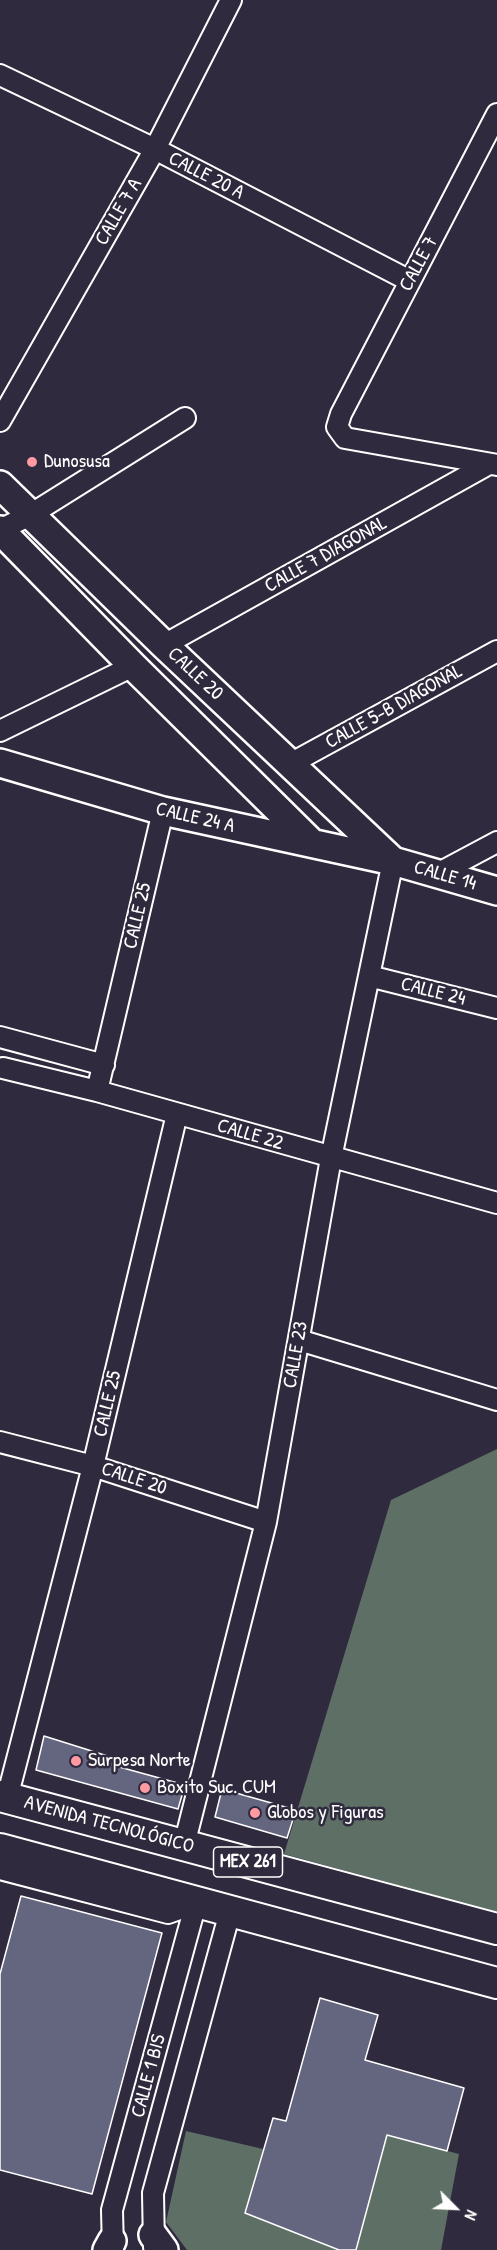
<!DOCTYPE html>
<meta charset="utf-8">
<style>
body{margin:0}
#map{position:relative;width:497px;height:2250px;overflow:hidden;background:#2f2a3d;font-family:"Patrick Hand",sans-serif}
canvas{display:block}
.north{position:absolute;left:425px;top:2178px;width:60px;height:60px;-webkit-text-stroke:4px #2f2a3d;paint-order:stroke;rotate:114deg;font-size:16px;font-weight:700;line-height:24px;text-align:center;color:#fff}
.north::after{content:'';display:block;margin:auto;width:21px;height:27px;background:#fff;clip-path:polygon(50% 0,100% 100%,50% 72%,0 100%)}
</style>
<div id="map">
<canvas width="497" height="2250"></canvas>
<div class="north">N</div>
</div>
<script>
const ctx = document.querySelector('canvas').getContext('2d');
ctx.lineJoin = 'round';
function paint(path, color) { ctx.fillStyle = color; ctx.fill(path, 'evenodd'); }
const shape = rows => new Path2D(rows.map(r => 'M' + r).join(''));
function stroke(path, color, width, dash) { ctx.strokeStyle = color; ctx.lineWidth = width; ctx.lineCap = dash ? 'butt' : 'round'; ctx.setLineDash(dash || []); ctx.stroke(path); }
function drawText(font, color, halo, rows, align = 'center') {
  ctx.font = font + ' "Patrick Hand",sans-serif'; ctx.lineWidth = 5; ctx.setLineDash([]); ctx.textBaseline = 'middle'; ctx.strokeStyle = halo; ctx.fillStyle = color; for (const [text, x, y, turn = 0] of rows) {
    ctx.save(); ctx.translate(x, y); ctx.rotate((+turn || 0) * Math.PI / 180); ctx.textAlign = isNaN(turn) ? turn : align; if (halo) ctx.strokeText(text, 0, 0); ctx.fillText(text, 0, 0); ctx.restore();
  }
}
const green = shape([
 [497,1449,497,1912,284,1854,391,1500],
 [186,2131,263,2149,245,2213,339,2250,187,2250,166,2222],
 [387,2135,459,2154,441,2250,356,2250]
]);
const building = shape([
 [44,1736,114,1758,112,1765,185,1785,178,1809,36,1770,44,1736],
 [222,1789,296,1810,287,1838,215,1817,222,1789],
 [21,1896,162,1933,92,2194,0,2170,0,1974,21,1896],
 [320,1998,378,2015,365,2060,464,2088,447,2151,387,2135,356,2250,339,2250,245,2213,273,2118,286,2121,320,1998]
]);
const street = shape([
 [0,75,155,149,410,281],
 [497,114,341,414,337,427,345,438,497,465],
 [0,421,155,149,231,0],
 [0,530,30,515,185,418],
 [164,645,487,465],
 [0,731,133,666],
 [290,764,497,651],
 [437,874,497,842],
 [369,976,497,1008],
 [0,1037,104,1065],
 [3,1068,97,1091,497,1203],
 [97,1091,163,811],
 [299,1340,497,1400],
 [0,1442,93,1466,266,1522],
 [7,1798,93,1466,177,1114],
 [184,1845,266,1522,331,1158,393,861],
 [0,1869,168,1913,196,1903],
 [154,2247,153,2193,230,1912],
 [113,2250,112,2210,196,1903]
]);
const secondary = shape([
 [0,485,164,645,393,861],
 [0,530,133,666,312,843],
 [0,763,163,811,393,861,497,891],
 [153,2235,164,2250],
 [107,2250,112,2241]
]);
const primary = shape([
 [0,1796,497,1929],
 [0,1849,497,1983]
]);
const markers = [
 [32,462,6,"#ff9aa2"],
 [76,1761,6,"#ff9aa2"],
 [145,1788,6,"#ff9aa2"],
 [255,1813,6,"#ff9aa2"]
];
const shields = [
 [248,1862,69]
];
const shieldNames = [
 ["MEX 261",248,1862]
];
const streetNames = [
 ["CALLE 20 A",206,176,27],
 ["CALLE 7 A",119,212,-60],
 ["CALLE 7",419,264,-62],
 ["CALLE 7 DIAGONAL",326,555,-29],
 ["CALLE 20",195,674,43],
 ["CALLE 5-B DIAGONAL",394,707,-29],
 ["CALLE 24 A",195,818,13],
 ["CALLE 14",445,876,16],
 ["CALLE 25",138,916,-77],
 ["CALLE 24",433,992,14],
 ["CALLE 22",250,1135,16],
 ["CALLE 23",296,1355,-80],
 ["CALLE 25",108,1404,-77],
 ["CALLE 20",134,1479,18],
 ["AVENIDA TECNOLÓGICO",109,1825,15],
 ["CALLE 1 BIS",149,2076,-75]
];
const poiNames = [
 ["Dunosusa",44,462],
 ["Surpesa Norte",88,1761],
 ["Boxito Suc. CUM",157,1788],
 ["Globos y Figuras",267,1813]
];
paint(green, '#5e6f66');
paint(building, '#646680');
stroke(building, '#fff', 1.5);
stroke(street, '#fff', 24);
stroke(secondary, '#fff', 32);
stroke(primary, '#fff', 34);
stroke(street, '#2f2a3d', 20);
stroke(secondary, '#2f2a3d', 27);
stroke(primary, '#2f2a3d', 30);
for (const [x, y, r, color] of markers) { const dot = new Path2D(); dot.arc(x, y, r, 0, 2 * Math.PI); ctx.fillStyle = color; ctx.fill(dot); stroke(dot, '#2f2a3d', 2); }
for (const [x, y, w] of shields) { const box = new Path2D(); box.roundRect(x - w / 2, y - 15, w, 30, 4.5); ctx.fillStyle = '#2f2a3d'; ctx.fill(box); stroke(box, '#fff', 1.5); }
drawText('bold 18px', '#fff', null, shieldNames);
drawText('20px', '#fff', '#2f2a3d', streetNames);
drawText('20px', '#fff', '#2f2a3d', poiNames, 'left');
</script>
